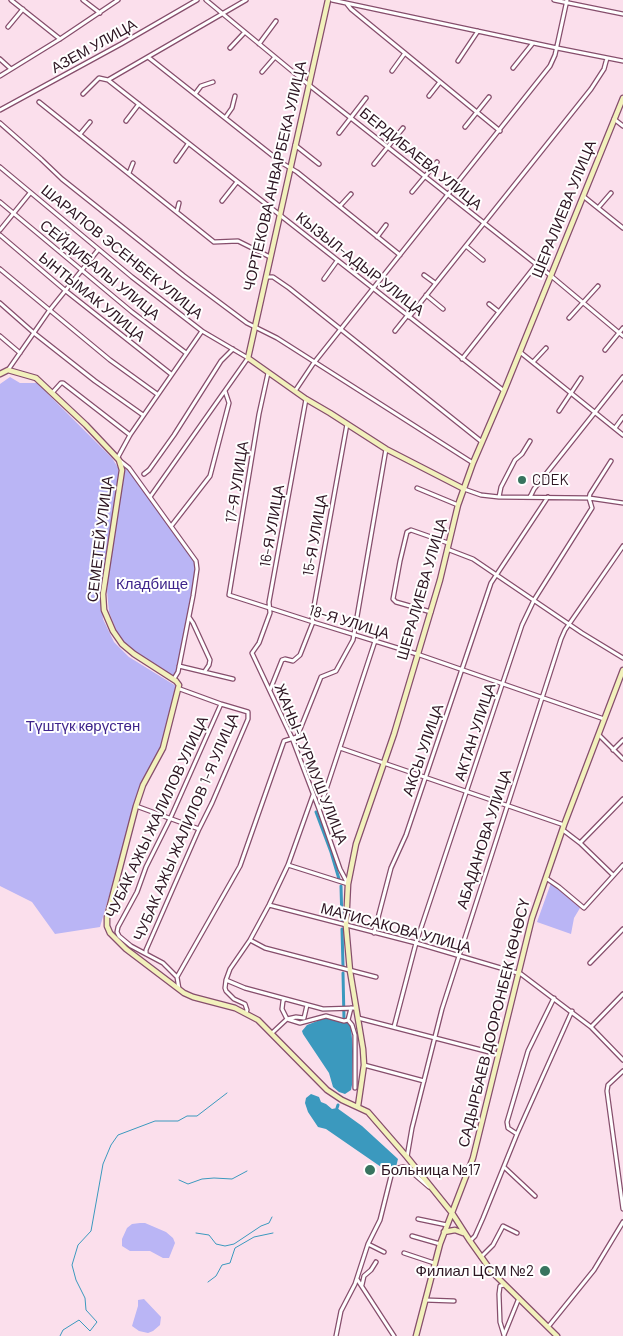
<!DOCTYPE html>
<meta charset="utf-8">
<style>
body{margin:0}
canvas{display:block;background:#fbdfec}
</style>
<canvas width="623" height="1336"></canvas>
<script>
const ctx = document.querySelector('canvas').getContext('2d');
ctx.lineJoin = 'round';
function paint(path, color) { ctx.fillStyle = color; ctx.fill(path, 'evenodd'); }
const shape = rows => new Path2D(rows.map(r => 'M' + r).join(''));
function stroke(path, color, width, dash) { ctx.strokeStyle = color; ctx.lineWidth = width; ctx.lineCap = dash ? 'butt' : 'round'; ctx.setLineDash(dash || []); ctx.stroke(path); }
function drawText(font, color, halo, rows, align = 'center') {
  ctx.font = font + ' Barlow,sans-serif'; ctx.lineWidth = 4; ctx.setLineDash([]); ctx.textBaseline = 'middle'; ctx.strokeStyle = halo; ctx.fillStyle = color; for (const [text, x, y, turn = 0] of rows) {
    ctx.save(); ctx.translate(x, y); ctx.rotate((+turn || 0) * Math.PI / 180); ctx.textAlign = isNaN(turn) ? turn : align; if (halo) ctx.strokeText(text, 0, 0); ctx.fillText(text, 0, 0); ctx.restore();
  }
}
const green = shape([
 [10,377,20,383,37,383,112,458,119,469,101,596,103,619,114,642,129,657,176,686,160,758,139,793,100,927,55,934,32,902,0,886,0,384],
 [125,469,130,470,195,559,198,577,179,670,175,677,131,650,119,637,109,612,107,591,110,564],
 [551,883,580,908,574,918,571,934,537,922],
 [140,1223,145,1223,166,1232,173,1238,175,1243,169,1258,163,1258,150,1251,130,1251,122,1246,122,1239,127,1228,132,1224],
 [144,1299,161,1317,160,1325,153,1331,148,1333,139,1331,132,1326,138,1306,138,1300]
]);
const water = shape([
 [325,1018,330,1018,348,1023,351,1027,353,1051,352,1085,351,1090,345,1094,339,1092,333,1087,329,1073,303,1034,302,1031,307,1025],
 [311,1094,319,1097,321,1102,326,1104,332,1109,337,1108,362,1126,398,1159,396,1167,386,1167,384,1169,326,1129,318,1127,308,1112,305,1103,306,1098]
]);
const stream = shape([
 [179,1180,188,1184,202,1179,214,1178,232,1179,247,1171],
 [196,1233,209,1235,216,1244,225,1246,234,1244,261,1226,269,1223,272,1217],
 [208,1282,216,1276,222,1265,230,1263,235,1248,254,1237,273,1233],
 [60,1336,63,1330,79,1320,90,1331,97,1322,86,1310,85,1298,76,1280,72,1265,78,1245,91,1231,103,1164,111,1145,118,1135,155,1121,178,1121,187,1116,197,1116,227,1093]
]);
const canal = shape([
 [316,812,331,852,339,879],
 [341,886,342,923],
 [342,929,343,966],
 [343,973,344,1020],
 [337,1108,338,1105]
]);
const street = shape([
 [11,0,60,39],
 [83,0,100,13],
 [206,0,309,85,550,275,623,336],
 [332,0,557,48,623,61],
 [554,0,623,14],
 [347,4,351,9,500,131],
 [8,27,23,9],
 [259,44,276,21],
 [230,48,244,33],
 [148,57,282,163,297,172,400,255],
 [0,59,11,69],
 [458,61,478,31],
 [513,68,533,43],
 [392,71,405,53],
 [262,72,275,57],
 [0,76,60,39,118,0],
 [108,80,504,391],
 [108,80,246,0],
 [83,94,99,78,108,80],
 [195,94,201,86,213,82],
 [429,96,440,82],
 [39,102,214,242,238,241,270,257],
 [0,110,121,44,197,0],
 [225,118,232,108,235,96],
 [614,119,623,126],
 [126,121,139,104],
 [0,123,41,159,62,179,184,276,247,323,277,338,473,463],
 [465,127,489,97],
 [339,133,366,98],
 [80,134,90,122],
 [295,145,319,164],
 [176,161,188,144],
 [374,164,403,128],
 [0,167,132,277,202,331,248,358,150,497],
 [129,173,133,163],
 [412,192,437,162],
 [583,196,623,228],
 [222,201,237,182],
 [0,202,132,312,186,353],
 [340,206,351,194],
 [598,208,611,193],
 [177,211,179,203],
 [0,230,30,193],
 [0,235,66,291,171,374],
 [377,237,386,225],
 [466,246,483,260],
 [0,269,110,360,157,394],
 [424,275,435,283],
 [266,277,273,277,289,288,482,442],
 [324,279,337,261],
 [426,295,443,309],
 [0,303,34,333,95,381,143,415],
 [489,304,499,312],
 [409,317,591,89,604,69,607,58],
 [569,318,598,286],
 [395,331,407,316],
 [0,336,20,353],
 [605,350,623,328],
 [520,352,623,435],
 [462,359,536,265],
 [533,362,546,348],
 [8,370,49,311,98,250],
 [268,373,259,414,229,595,313,622,417,654,604,719],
 [295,391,313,364,550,66,555,55,567,0],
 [52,393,61,383,63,383,130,435],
 [306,399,269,602,270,613,259,643,252,653,292,738,319,809,340,869,348,884],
 [559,411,581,378],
 [615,428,623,417],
 [118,457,130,435,202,331],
 [119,460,129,468,196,561,197,569,193,596,178,672,175,677],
 [144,474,149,470,174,435,221,361,233,349],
 [417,488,458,505],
 [464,489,481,495,499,497,589,498,623,503],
 [499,497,501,487,515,460,522,454,530,441],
 [530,497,534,489,623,377],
 [172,525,210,476,229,403,225,391],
 [447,549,473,559,582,633,623,658],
 [431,612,396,602,393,599,400,561,407,532,411,530,448,543],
 [189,617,193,623,210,660,209,665,205,671],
 [179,666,233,679],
 [270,690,282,660,285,659,293,661,300,655,313,622,312,617,347,424],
 [599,735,623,759],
 [340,748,564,825],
 [613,750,623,740],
 [136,806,199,829],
 [320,808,375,641],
 [563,830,580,843,613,875],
 [580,843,623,799],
 [288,865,348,884],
 [546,878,559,887,584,908,623,865],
 [269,905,416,943,521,974,591,1027,623,1060],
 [374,933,391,868,406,835,491,583,548,497],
 [250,940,265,948,376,977],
 [146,954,131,946,119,936,117,932,118,927,137,892,146,867,170,819,221,704],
 [590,963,623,929],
 [177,977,163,963,146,954,146,950,199,829,212,803,248,719,248,712,221,704,180,689],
 [226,980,245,988,323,1009,356,1008],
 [179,989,177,977,240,866,284,741,297,737,321,677,336,671,353,640,386,449],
 [285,999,283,1001,282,1009,287,1019,296,1017,304,1018,307,1005],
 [351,1008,348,1020,352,1025,355,1035,355,1088],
 [246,1013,247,1010,245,1004,234,999,226,991,225,988,226,980,230,969,250,940,269,905,288,865,313,795],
 [358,1018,497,1054],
 [394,1027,416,943,522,625,534,600,592,508,589,498,590,494,611,461],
 [591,1027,623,994],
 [272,1033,287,1019,300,1023,326,1016,344,1021,348,1020],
 [364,1065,424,1081],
 [623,1071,608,1085,607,1091,623,1209],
 [517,1134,508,1128,507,1122,528,1051,554,998],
 [407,1157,412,1128,442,1009,561,639,565,630,623,546],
 [504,1167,535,1196],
 [418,1219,447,1225],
 [412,1236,440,1244],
 [470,1241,475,1236,483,1218,517,1134,572,1011],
 [368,1244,384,1252],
 [404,1253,434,1263],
 [481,1257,493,1245,503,1226,517,1233],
 [357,1279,394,1336],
 [362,1285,364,1276,371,1270,376,1262],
 [504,1285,500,1286,499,1294,500,1322,504,1335],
 [425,1300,454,1301],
 [548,1327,594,1270,623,1222],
 [504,1335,519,1298],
 [336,1336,341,1311,355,1284,368,1244,380,1220,391,1176,398,1168,403,1167,407,1168,429,1187]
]);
const secondary = shape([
 [328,0,248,358,306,399,330,413,386,449,464,489],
 [0,374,8,370,36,378,86,425,119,460,122,470,103,594,104,610,113,631,122,644,134,654,176,681,179,685,163,748,143,785,136,806,107,917,107,926,110,933,126,949,184,993,193,997,235,1008,258,1020,327,1090,342,1100,368,1112,407,1157,452,1213,470,1241,492,1272,557,1336],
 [358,1106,364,1065,363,1049,350,971,346,926,348,884,356,844,394,734,440,580,458,505,473,463,504,391,623,98],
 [444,1232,455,1230,463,1233],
 [416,1336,440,1244,473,1158,532,918,564,825,623,670]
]);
const markers = [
 [522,480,5,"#38745f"],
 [370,1170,6,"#38745f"],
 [545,1271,6,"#38745f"]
];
const streetNames = [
 ["АЗЕМ УЛИЦА",94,46,-29],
 ["БЕРДИБАЕВА УЛИЦА",421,159,39],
 ["ЧОРТЕКОВА АНВАРБЕКА УЛИЦА",275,176,-77],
 ["ШЕРАЛИЕВА УЛИЦА",564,209,-68],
 ["ШАРАПОВ ЭСЕНБЕК УЛИЦА",122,252,39],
 ["КЫЗЫЛ-АДЫР УЛИЦА",360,264,38],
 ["СЕЙДИБАЛЫ УЛИЦА",100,270,39],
 ["ЫНТЫМАК УЛИЦА",92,297,39],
 ["17-Я УЛИЦА",237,482,-81],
 ["16-Я УЛИЦА",272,526,-80],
 ["15-Я УЛИЦА",315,535,-80],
 ["СЕМЕТЕЙ УЛИЦА",100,539,-83],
 ["ШЕРАЛИЕВА УЛИЦА",422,589,-74],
 ["18-Я УЛИЦА",349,622,17],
 ["АКТАН УЛИЦА",475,732,-72],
 ["АКСЫ УЛИЦА",423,750,-71],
 ["ЖАНЫ-ТУРМУШ УЛИЦА",311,764,68],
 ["ЧУБАК АЖЫ ЖАЛИЛОВ УЛИЦА",157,817,-65],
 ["ЧУБАК АЖЫ ЖАЛИЛОВ 1-Я УЛИЦА",186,827,-67],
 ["АБАДАНОВА УЛИЦА",484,839,-72],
 ["МАТИСАКОВА УЛИЦА",396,928,15],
 ["САДЫРБАЕВ ДООРОНБЕК КӨЧӨСҮ",494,1023,-76]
];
const poiNames = [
 ["CDEK",532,480],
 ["Больница №17",381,1170],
 ["Филиал ЦСМ №2",534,1271,"right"]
];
const parkNames = [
 ["Кладбище",152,584],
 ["Түштүк көрүстөн",83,726]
];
paint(green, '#bab5f5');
paint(water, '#3b99be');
stroke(stream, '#3b99be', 1);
stroke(canal, '#3b99be', 3);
stroke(street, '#864e6c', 5.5);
stroke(secondary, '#864e6c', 7);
stroke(street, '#fff', 3);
stroke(secondary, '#f2f1bc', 4.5);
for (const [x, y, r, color] of markers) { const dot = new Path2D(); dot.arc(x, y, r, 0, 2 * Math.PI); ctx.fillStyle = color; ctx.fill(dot); stroke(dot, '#fff', 2); }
drawText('15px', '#2d1522', '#fff', streetNames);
drawText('15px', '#2d1522', '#fff', poiNames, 'left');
drawText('15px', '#3f258b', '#fff', parkNames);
</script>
